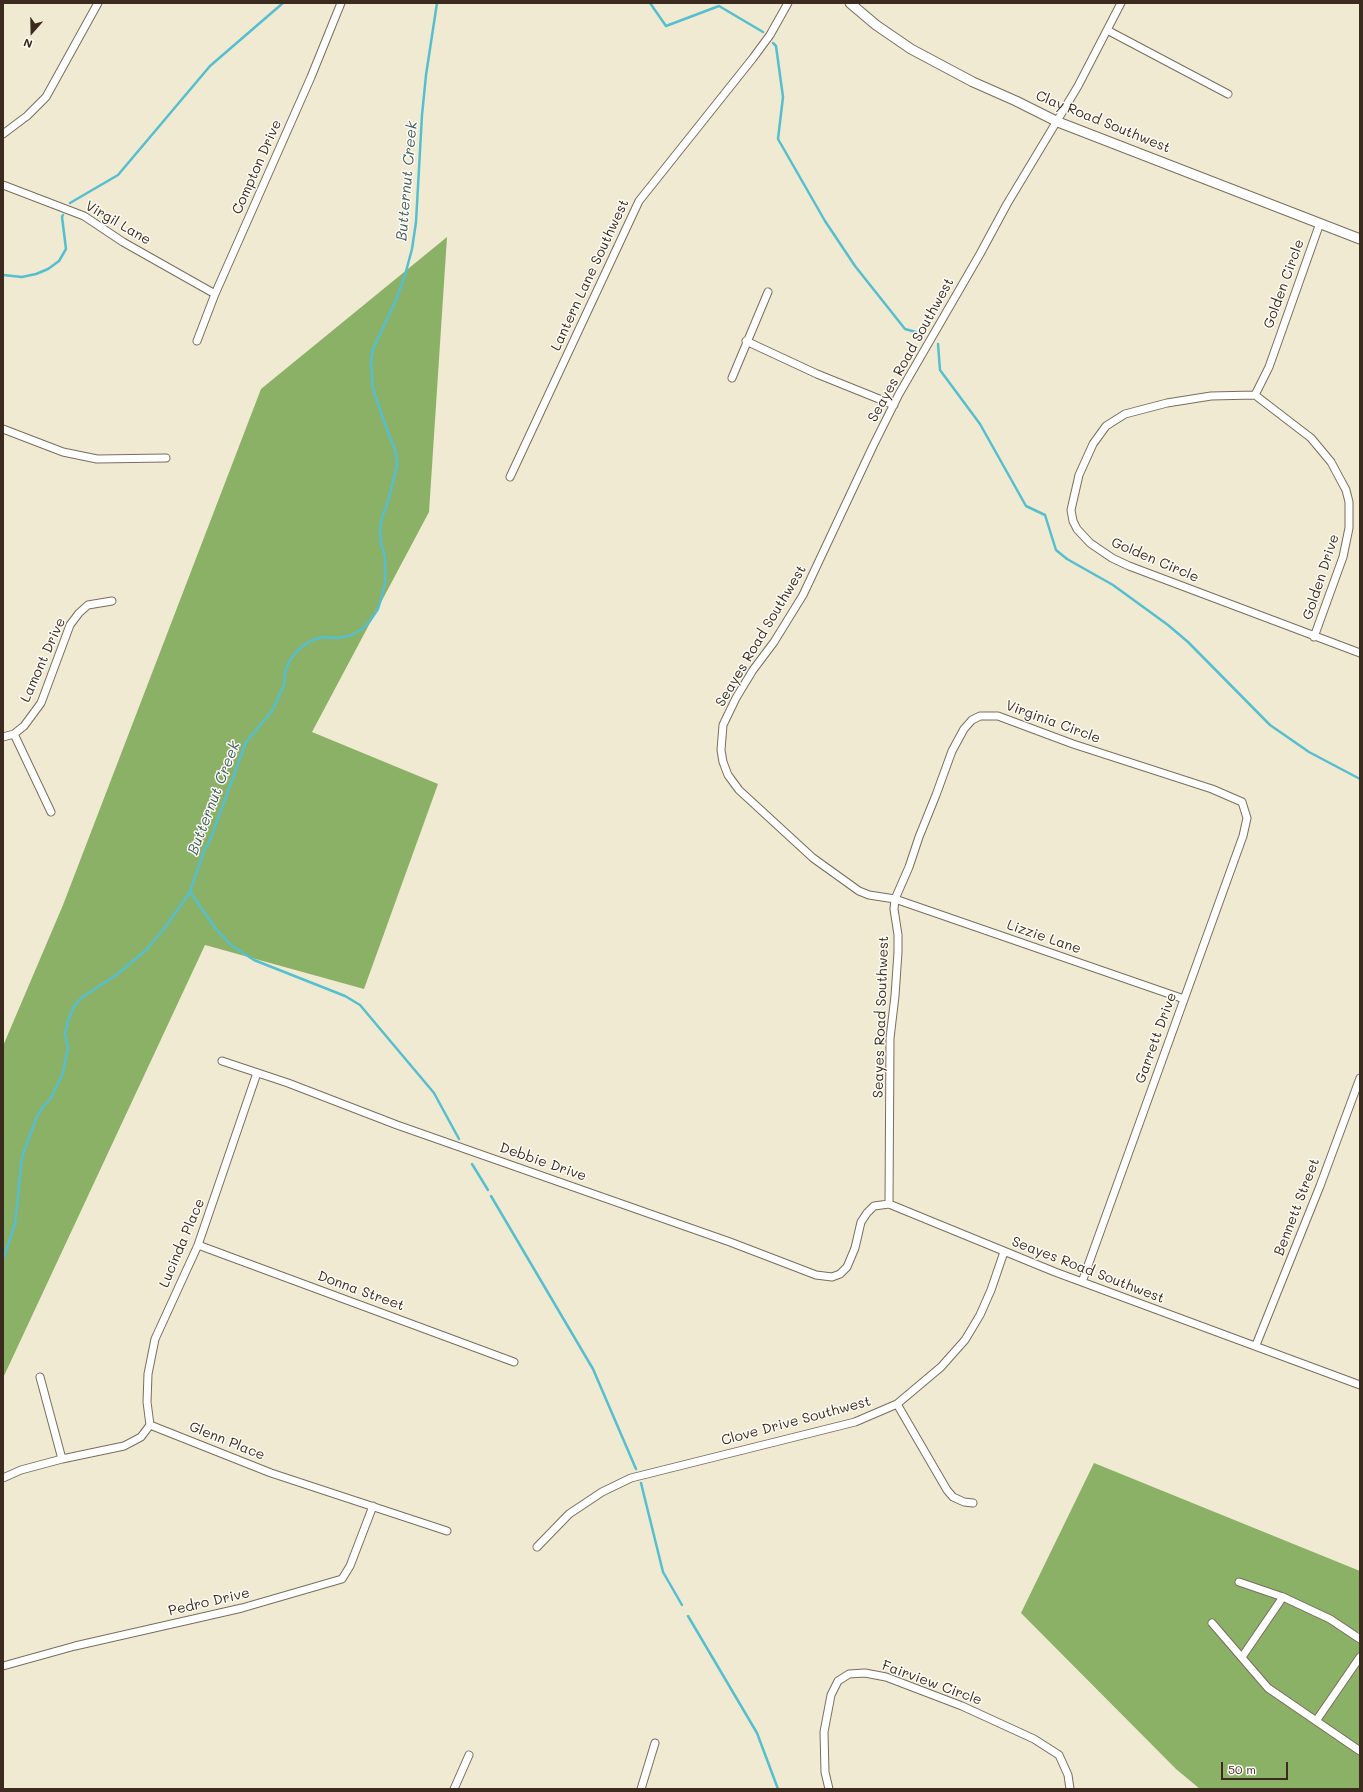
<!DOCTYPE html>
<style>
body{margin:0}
#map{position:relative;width:1363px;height:1792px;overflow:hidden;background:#efead1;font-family:Mali,sans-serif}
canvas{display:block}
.frame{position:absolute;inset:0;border:4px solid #3b2a1e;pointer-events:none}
.north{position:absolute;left:12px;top:12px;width:40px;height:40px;-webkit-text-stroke:3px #fdfcf7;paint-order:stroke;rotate:200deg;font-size:11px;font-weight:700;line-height:16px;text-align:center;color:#3b2a1e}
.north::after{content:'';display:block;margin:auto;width:14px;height:18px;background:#3b2a1e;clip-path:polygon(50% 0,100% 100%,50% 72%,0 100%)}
.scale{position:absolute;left:1221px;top:1762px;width:67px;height:18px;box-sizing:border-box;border:2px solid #3b2a1e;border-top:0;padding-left:5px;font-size:12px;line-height:14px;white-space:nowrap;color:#3b2a1e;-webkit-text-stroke:3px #fdfcf7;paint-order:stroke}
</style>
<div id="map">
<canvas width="1363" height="1792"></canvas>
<div class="frame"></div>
<div class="north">N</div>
<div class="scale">50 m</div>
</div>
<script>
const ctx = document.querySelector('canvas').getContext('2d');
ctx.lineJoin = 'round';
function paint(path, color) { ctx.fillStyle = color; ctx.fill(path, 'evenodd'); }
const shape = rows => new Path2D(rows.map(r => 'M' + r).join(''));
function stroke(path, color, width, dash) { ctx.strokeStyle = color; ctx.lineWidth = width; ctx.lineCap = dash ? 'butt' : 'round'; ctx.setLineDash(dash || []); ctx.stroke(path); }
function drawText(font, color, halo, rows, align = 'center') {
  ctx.font = font + ' Mali,sans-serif'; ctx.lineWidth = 3; ctx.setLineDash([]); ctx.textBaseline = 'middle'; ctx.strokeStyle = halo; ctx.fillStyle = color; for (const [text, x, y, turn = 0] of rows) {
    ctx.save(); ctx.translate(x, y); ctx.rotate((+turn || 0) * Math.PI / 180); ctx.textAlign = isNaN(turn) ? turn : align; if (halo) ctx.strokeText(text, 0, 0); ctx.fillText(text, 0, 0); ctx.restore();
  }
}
const forest = shape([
 [447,237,429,512,312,732,438,784,364,989,205,945,3,1378,3,1046,63,905,261,389],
 [1094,1463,1360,1571,1360,1628,1356,1639,1360,1641,1360,1789,1200,1789,1176,1769,1021,1613]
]);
const stream = shape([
 [650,3,666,26,719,6,763,32],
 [773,43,776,46,783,97,778,139,825,221,855,266,905,329,923,334],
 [70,203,118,175,210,66,283,3],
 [3,275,22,277,36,274,48,269,59,261,66,249,62,217,63,215],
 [938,344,940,370,980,424,1026,506,1045,515,1056,550,1067,559,1113,585,1168,625,1188,642,1270,725,1309,752,1360,779],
 [190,892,216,929,232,946,254,960,345,996,360,1005,434,1093,459,1139],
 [472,1164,488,1190],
 [491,1196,593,1369,636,1469],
 [3,1259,15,1224,22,1157,36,1119,42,1108,51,1098,63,1073,68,1047,65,1034,68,1021,73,1008,81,998,115,976,146,950,164,929,190,892,205,848,209,843,246,742,272,711,284,685,285,672,290,660,299,649,310,641,322,637,336,638,349,636,361,630,370,621,378,609,382,596,385,583,385,557,381,543,380,530,382,517,387,505,397,466,396,452,386,427,373,389,371,362,373,349,396,300,405,275,412,249,416,222,422,115,426,75,437,3],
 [641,1483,663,1572,682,1605],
 [688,1616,757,1733,778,1789]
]);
const minor = shape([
 [1121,3,1078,86,1007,204,980,254,899,394,873,446,803,595,774,642,753,670,736,698,723,725,721,750,723,762,728,775,739,790,813,858,859,891,869,895,895,899,1184,999],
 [1107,30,1228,94],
 [3,134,27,116,46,97,98,3],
 [3,185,84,216,123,242,215,294],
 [197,341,215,294,311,77,341,3],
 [746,341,817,374,894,405],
 [732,378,768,292],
 [1255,395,1211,396,1167,403,1125,414,1106,426,1093,444,1079,475,1071,510,1073,521,1077,529,1090,543,1112,558,1129,566,1360,653],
 [1255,395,1311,438,1331,462,1339,477,1346,490,1349,502,1349,528,1343,557,1314,637],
 [1255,395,1269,367,1320,223],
 [3,429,63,452,97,459,166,458],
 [510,477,639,201,753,58,770,35,788,3],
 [14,734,51,812],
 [3,737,14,734,24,726,41,703,70,625,79,613,88,605,112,601],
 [222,1061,288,1083,397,1125,730,1242,816,1275,832,1277,840,1274,847,1267,855,1248,861,1222,867,1213,874,1206,889,1204],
 [889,1204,890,1038,895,996,898,952,898,935,894,909,895,899,909,867,919,837,936,795,952,751,964,729,972,720,980,716,998,716,1073,744,1212,789,1242,802,1247,818,1243,836,1082,1282],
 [889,1204,1055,1272,1360,1385],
 [198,1245,514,1362],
 [1256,1345,1320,1186,1360,1078],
 [40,1377,62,1459],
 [897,1404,947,1490,953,1497,964,1502,973,1503],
 [150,1425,147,1402,148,1374,155,1339,198,1245,257,1073],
 [150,1425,271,1473,447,1531],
 [3,1478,21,1470,62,1459,124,1446,141,1437,150,1425],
 [537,1547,569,1514,602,1492,631,1478,855,1422,897,1404,941,1367,965,1340,980,1315,991,1290,1004,1252],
 [1239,1582,1283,1597,1330,1619,1360,1639],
 [1212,1623,1268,1688,1360,1751],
 [1242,1657,1283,1597],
 [3,1666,75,1646,242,1608,342,1579,350,1566,373,1506],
 [1316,1721,1360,1657],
 [454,1789,469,1755],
 [641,1789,655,1743],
 [829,1789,825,1772,824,1732,831,1695,838,1681,849,1674,865,1673,886,1677,962,1706,1034,1739,1059,1755,1068,1775,1070,1789]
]);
const tertiary = shape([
 [850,3,876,25,911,49,973,82,1016,101,1058,122,1360,239]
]);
const streetNames = [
 ["Clay Road Southwest",1103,122,22],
 ["Compton Drive",257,167,-66],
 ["Virgil Lane",118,223,30],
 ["Lantern Lane Southwest",590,275,-65],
 ["Golden Circle",1284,284,-70],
 ["Seayes Road Southwest",911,350,-61],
 ["Golden Circle",1155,560,23],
 ["Golden Drive",1321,577,-72],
 ["Seayes Road Southwest",761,636,-59],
 ["Lamont Drive",43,660,-66],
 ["Virginia Circle",1053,722,20],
 ["Lizzie Lane",1044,937,19],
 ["Seayes Road Southwest",881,1017,-88],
 ["Garrett Drive",1156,1038,-70],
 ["Debbie Drive",543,1162,19],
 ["Bennett Street",1297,1207,-69],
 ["Lucinda Place",182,1243,-67],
 ["Seayes Road Southwest",1088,1270,21],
 ["Donna Street",361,1291,20],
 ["Clove Drive Southwest",796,1421,-15],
 ["Glenn Place",227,1441,22],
 ["Pedro Drive",209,1602,-13],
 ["Fairview Circle",932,1683,20]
];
const waterNames = [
 ["Butternut Creek",407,181,-85],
 ["Butternut Creek",214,798,-69]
];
paint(forest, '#8bb166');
stroke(stream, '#55bfd0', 2.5);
stroke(minor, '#7a6d5d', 9);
stroke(tertiary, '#7a6d5d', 11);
stroke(minor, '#fff', 7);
stroke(tertiary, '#fff', 9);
drawText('14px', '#3b2a1e', '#fdfcf7', streetNames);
drawText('italic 15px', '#445e5c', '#fdfcf7', waterNames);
</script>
